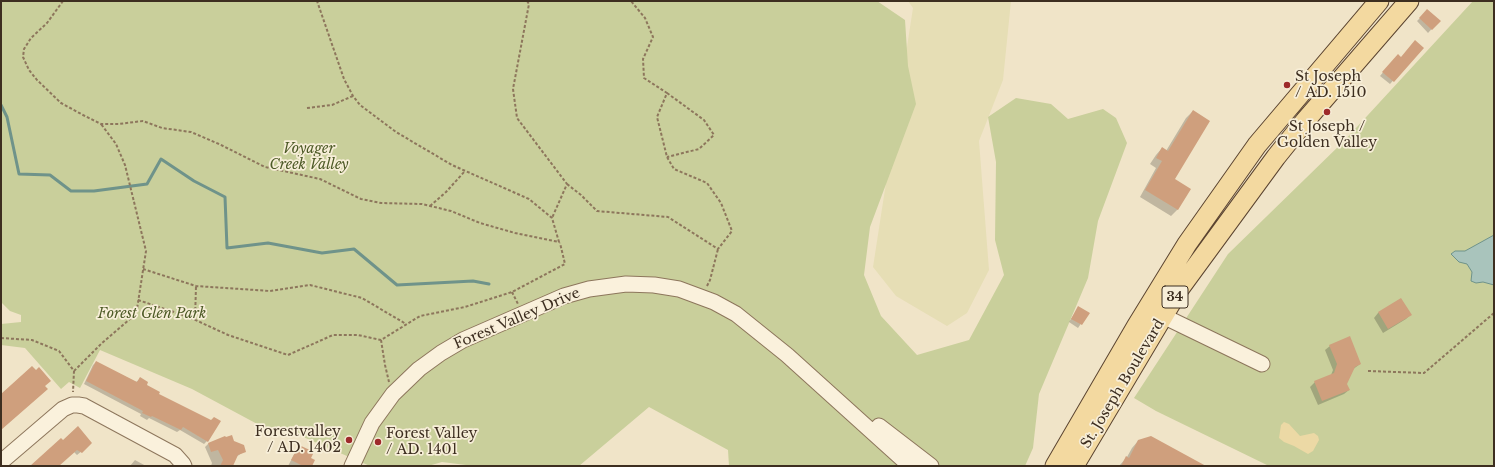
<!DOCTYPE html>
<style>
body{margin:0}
#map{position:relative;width:1495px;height:467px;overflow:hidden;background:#f0e4c8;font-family:"Libre Baskerville",serif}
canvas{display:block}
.frame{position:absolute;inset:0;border:2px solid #3d2e20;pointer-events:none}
</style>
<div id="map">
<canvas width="1495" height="467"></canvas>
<div class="frame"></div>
</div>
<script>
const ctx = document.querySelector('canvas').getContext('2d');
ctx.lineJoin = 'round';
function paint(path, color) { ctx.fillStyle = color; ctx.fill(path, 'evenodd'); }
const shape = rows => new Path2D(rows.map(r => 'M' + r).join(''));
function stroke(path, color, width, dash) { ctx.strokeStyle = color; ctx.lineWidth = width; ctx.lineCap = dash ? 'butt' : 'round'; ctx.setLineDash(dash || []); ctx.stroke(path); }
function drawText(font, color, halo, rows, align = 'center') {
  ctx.font = font + ' "Libre Baskerville",serif'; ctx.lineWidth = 3.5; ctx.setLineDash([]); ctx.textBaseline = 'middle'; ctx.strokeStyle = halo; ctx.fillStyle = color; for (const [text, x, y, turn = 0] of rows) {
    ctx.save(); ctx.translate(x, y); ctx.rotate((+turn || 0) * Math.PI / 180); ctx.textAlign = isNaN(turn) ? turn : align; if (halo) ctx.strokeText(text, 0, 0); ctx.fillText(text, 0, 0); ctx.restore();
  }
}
const farmland = shape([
 [908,1,1011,1,1003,80,979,141,989,270,967,313,947,326,896,296,873,267,913,8]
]);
const green = shape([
 [1,1,877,1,905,20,908,66,916,104,870,227,864,275,881,316,917,355,969,340,1004,275,995,240,996,162,988,117,1016,98,1051,104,1068,119,1103,109,1116,118,1127,143,1098,221,1088,278,1039,394,1033,448,1025,466,729,466,728,450,649,407,579,466,474,466,442,462,428,466,370,466,278,426,274,433,192,389,100,350,80,388,69,382,61,389,25,348,1,345,1,324,21,322,21,315,10,311,1,302],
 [1473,1,1494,1,1494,466,1269,466,1156,411,1134,398,1228,254,1344,141]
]);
const sand = shape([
 [1284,422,1289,424,1300,436,1314,433,1318,436,1319,440,1313,451,1308,454,1294,446,1284,442,1279,438,1281,425]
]);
const water = shape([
 [1494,235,1494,285,1483,282,1476,283,1471,281,1472,272,1467,264,1459,262,1451,254,1455,251,1465,251,1494,235]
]);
const shadow = shape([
 [1427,11,1439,21,1428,33,1417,21],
 [1422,48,1390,84,1380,76,1395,58,1401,58],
 [1193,111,1173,179,1178,209,1171,216,1140,197,1156,168,1150,164,1156,155,1162,148,1166,151,1186,118],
 [1401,299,1410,315,1406,319,1383,333,1374,318,1378,313],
 [1079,307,1088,313,1078,328,1069,322],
 [1330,346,1360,364,1352,370,1346,384,1349,390,1344,394,1318,405,1310,387,1315,382,1331,375,1333,370,1325,350],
 [96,362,136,382,140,379,145,386,158,394,207,441,204,444,180,430,177,432,149,418,147,420,140,416,141,414,84,384,93,365],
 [225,437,245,451,236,457,232,466,211,466,212,463,205,447,208,444],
 [63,441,88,446,77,455,74,452,59,465,60,466,31,466],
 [1138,441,1203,466,1119,466,1127,457,1132,448],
 [300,446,310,459,311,466,288,466,297,449],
 [135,460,146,466,130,466]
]);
const stream = shape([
 [1,105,7,117,19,174,50,175,71,191,94,191,147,184,161,159,194,181,225,197,227,248,268,243,322,253,354,249,397,285,473,281,489,284]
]);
const building = shape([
 [1427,9,1441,21,1432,30,1419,18],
 [1415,40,1424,48,1394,82,1382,72,1398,54,1401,57],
 [1193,110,1210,121,1175,179,1191,189,1178,210,1145,190,1162,161,1156,158,1162,147,1168,151],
 [1401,298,1412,315,1388,329,1378,312],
 [1078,306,1090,313,1082,325,1071,319],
 [1350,336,1361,364,1355,367,1347,384,1350,390,1322,401,1314,381,1334,373,1337,364,1329,345],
 [96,361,137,382,140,377,148,382,147,385,160,392,159,394,211,420,214,417,221,421,208,442,183,427,181,430,152,416,151,417,142,413,143,411,86,381],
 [32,366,36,370,39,367,51,381,45,386,48,389,1,430,1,394],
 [78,426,92,443,82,453,77,450,59,466,30,466,61,438,63,440],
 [232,435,234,441,244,445,246,452,238,455,233,466,220,466,223,460,218,450,211,452,208,443,225,436,226,437],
 [1151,436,1206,466,1121,466,1126,456,1129,458,1138,440],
 [299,445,314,452,311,458,315,460,312,466,303,466,291,460]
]);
const path = shape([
 [63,1,47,23,31,38,24,49,23,57,29,70,37,80,61,103,83,115,101,124,119,124,143,121,162,128,191,132,219,144,265,167,320,179,361,199,381,203,422,204,451,211,480,223,515,233,559,242,552,218,529,199,452,165,396,132,360,105,353,96,344,79,317,1],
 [527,1,529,4,513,89,517,118,567,184,552,218],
 [667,93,704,120,714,135,699,149,667,157],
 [307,108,332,105,353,96],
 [567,184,581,195,597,211,668,217,718,249,732,231,721,203,707,183,674,169,667,157,657,117,667,93,644,78,643,59,653,37,645,18,631,1],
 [430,206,446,192,465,171],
 [143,269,196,286,270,291,310,285,362,298,406,324],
 [707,286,710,280,718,249],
 [512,292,518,304],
 [138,300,189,317,228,335,288,355,333,335,358,335,381,340,420,316,465,307,512,292,565,264,560,243],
 [195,320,196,286],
 [1,338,32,340,59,351,74,371,73,392],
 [381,340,385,365,389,382],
 [74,371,101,344,131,318,137,309,146,251,125,165,116,144,101,124],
 [1368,371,1424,373,1494,313]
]);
const minor = shape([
 [1163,316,1262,364],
 [879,426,931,466],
 [1,462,63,409,72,405,78,405,84,406,175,455,183,464,184,466],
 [352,466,372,423,393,394,419,369,441,353,463,340,564,296,589,289,626,284,654,285,679,289,714,302,736,314,787,355,910,466]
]);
const major = shape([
 [1055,466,1136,327,1187,244,1257,145,1379,1],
 [1074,466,1180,288,1276,157,1305,121,1409,1]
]);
const markers = [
 [1287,85,4,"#9e2a2b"],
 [1327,112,4,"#9e2a2b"],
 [349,440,4,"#9e2a2b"],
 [378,442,4,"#9e2a2b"]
];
const shields = [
 [1175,297,26]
];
const shieldNames = [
 ["34",1175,297]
];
const poiNames = [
 ["St Joseph",1295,77],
 ["/ AD. 1510",1295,93],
 ["St Joseph /",1327,127,"center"],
 ["Golden Valley",1327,143,"center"],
 ["Forestvalley",341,432,"right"],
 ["/ AD. 1402",341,448,"right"],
 ["Forest Valley",386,434],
 ["/ AD. 1401",386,450]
];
const parkNames = [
 ["Voyager",309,149],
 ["Creek Valley",309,165],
 ["Forest Glen Park",152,314]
];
const streetNames = [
 ["Forest Valley Drive",517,319,-23],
 ["St. Joseph Boulevard",1123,384,-59]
];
paint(farmland, '#e6deb5');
paint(green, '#c9cf9b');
paint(sand, '#ecd9a5');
paint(water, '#a9c4bc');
stroke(water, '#6f938a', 1);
paint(shadow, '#0003');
stroke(stream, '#6f938a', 3);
paint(building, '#cf9f7d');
stroke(minor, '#8d765c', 17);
stroke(major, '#5b4430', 21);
stroke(path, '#8d765c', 2, [3, 2]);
stroke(minor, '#faf1dc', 15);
stroke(major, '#f3d9a0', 19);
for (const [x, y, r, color] of markers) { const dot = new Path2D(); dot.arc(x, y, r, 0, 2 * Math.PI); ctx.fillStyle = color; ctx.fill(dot); stroke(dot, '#f7eed8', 1.5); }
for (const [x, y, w] of shields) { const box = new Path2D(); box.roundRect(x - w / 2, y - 11, w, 22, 3); ctx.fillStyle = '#f7eed8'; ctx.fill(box); stroke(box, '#3d2e20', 1); }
drawText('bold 13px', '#3d2e20', null, shieldNames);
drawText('14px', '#3d2e20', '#f7eed8', poiNames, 'left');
drawText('italic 14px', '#4d5a26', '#f7eed8', parkNames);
drawText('14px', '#3d2e20', '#f7eed8', streetNames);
</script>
